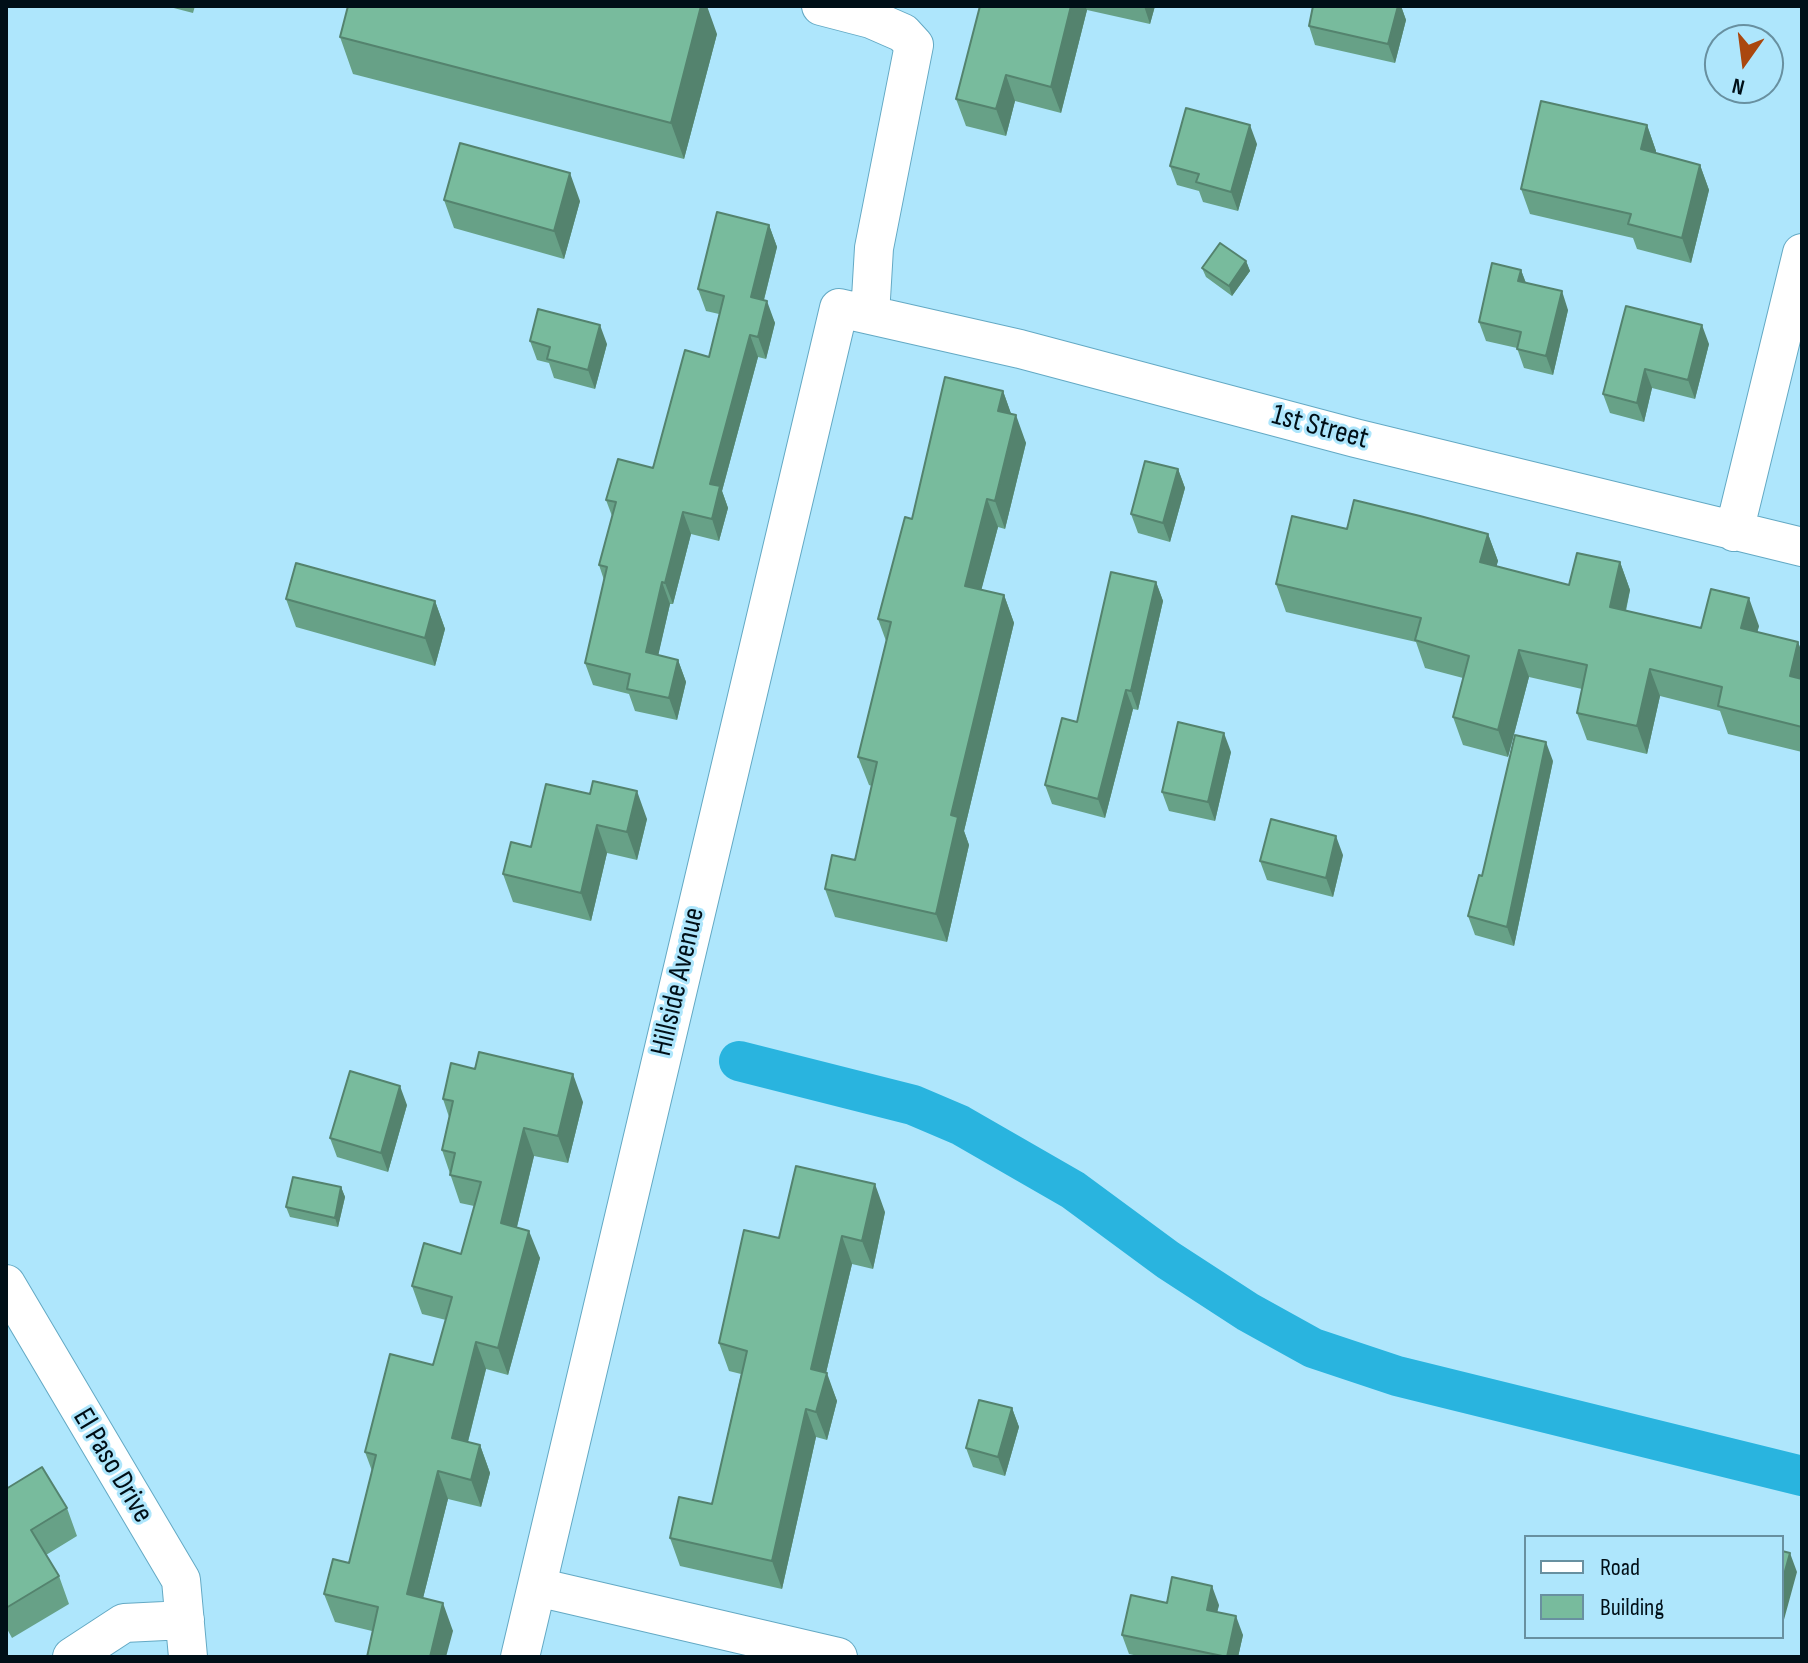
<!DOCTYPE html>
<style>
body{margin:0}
#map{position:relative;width:1808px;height:1663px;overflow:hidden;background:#aee6fc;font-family:"Sofia Sans Condensed",sans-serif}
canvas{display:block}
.frame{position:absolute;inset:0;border:8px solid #000f17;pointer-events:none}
.legend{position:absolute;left:1524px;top:1535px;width:260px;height:104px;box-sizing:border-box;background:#aee6fc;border:2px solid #6890a0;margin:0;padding:10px 14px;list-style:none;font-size:24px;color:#000f17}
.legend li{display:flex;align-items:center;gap:16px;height:40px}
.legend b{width:40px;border:2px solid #6890a0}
.north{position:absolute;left:1704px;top:24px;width:80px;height:80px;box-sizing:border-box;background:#aee6fc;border:2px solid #6890a0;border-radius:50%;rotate:194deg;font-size:22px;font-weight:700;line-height:32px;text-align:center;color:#000f17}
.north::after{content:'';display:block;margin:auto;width:28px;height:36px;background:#aa470e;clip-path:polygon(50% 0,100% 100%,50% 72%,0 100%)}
</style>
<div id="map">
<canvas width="1808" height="1663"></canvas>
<div class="frame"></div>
<ul class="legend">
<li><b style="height:10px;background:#fff"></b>Road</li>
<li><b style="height:22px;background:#78bb9d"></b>Building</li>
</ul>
<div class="north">N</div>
</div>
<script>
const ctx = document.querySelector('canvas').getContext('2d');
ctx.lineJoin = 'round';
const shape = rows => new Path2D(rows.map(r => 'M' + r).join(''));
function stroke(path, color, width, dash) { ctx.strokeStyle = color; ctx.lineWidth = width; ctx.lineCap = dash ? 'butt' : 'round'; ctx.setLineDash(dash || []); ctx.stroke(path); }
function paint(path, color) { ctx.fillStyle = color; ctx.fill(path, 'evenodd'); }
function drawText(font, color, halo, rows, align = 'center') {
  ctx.font = font + ' "Sofia Sans Condensed",sans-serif'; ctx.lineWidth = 6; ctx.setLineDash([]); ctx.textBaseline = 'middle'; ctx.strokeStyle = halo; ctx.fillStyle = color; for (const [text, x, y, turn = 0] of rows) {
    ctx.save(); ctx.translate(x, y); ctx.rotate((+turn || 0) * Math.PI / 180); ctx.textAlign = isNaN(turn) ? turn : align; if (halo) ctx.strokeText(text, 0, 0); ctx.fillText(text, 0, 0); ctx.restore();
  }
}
const canal = shape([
 [739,1061,913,1105,960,1125,1073,1190,1168,1260,1248,1312,1313,1348,1397,1376,1802,1476]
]);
const minor = shape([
 [821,6,871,19,903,33,914,45,874,248,870,315],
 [1734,532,1802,253],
 [6,1284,181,1580,188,1657],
 [537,1587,838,1657],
 [72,1657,124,1623,185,1620],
 [520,1657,839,308,1020,349,1355,438,1802,547]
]);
const wall = shape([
 [166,6,195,6,193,13],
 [980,6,1155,6,1150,24,1087,10,1061,113,1015,101,1006,136,966,126,956,99],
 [1313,6,1401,6,1406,20,1395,63,1315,45,1309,26],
 [717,34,684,159,353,74,340,37],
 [1647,125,1656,151,1655,153,1700,165,1709,190,1691,263,1637,249,1633,238,1530,214,1521,189],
 [1257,144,1238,211,1203,202,1199,191,1177,185,1170,166],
 [444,200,580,201,564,259,454,228],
 [769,225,777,247,764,300,775,323,766,359,758,357,722,491,728,508,719,541,691,534,673,604,670,604,658,655,678,660,686,682,677,720,635,711,629,694,593,685,585,663,604,580,599,565,612,516,606,500,653,468,709,357,719,314,706,311,698,289],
 [1246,261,1250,271,1232,296,1206,277,1202,268],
 [1521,270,1526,283,1568,310,1553,375,1524,368,1517,348,1486,341,1479,322],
 [1626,306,1709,344,1695,399,1652,388,1644,422,1610,413,1603,394],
 [530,341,607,344,595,389,554,378,549,363,537,360],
 [1003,391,1011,414,1026,443,1005,529,998,527,981,590,1004,595,1014,623,964,831,969,845,947,942,835,917,825,889,855,860,872,786,869,785,858,757,886,641,878,619,912,519],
 [1178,469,1185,488,1170,542,1138,533,1131,514],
 [1347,529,1488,534,1498,561,1496,566,1569,585,1620,562,1630,590,1626,611,1701,628,1759,626,1757,632,1798,642,1802,653,1802,752,1728,734,1720,711,1660,696,1647,754,1587,740,1577,713,1582,689,1529,677,1508,757,1463,745,1453,717,1463,678,1425,668,1416,642,1286,612,1276,584],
 [1156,582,1163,601,1138,710,1133,709,1105,818,1052,804,1045,785,1077,722],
 [286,599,435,601,445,629,435,666,296,627],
 [1231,752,1215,821,1169,811,1162,792],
 [1553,761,1514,946,1475,935,1468,916,1482,876],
 [546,784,647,819,637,860,607,853,591,921,513,902,503,874,531,847],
 [1343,855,1333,897,1267,880,1260,861],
 [443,1099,583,1102,568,1163,534,1156,517,1227,540,1258,508,1375,486,1369,468,1442,480,1445,490,1473,481,1507,448,1499,423,1598,453,1631,372,1631,335,1622,324,1594,349,1563,372,1471,365,1452,433,1365,446,1320,422,1314,412,1286,461,1254,474,1206,460,1203,442,1150,449,1117],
 [407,1105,388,1172,337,1157,330,1138],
 [341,1187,345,1197,338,1227,290,1217,286,1207],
 [885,1212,873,1269,852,1264,826,1373,837,1401,827,1440,816,1437,782,1589,680,1566,670,1538,712,1504,741,1374,729,1371,719,1343,779,1238],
 [1012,1408,1019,1427,1005,1476,973,1467,966,1448],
 [6,1489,67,1508,77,1536,46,1555,59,1576,69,1604,12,1638,6,1627],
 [1167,1603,1219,1605,1217,1612,1243,1635,1238,1657,1143,1657,1129,1654,1122,1635]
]);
const shadedWall = shape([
 [701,6,707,6,717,34,684,159,671,123],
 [1071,6,1085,6,1087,10,1061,113,1051,87],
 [1144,6,1155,6,1150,24],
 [1398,6,1401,6,1406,20,1395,63,1388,44],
 [1006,75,1015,101,1006,136,996,109],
 [1250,125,1257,144,1238,211,1231,192],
 [1647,125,1656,151,1651,175,1641,149],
 [1700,165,1709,190,1691,263,1682,238],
 [570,173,580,201,564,259,554,231],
 [769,225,777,247,759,319,751,297],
 [1246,261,1250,271,1232,296,1229,286],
 [1521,270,1528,289,1518,281],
 [1562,291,1568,310,1553,375,1546,356],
 [767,301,775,323,766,359,758,337],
 [600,325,607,344,595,389,588,370],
 [1702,325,1709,344,1695,399,1688,380],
 [750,335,758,357,722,491,728,508,719,541,712,519,710,484],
 [1645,369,1652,388,1644,422,1637,403],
 [1003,391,1013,419,998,411],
 [1016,415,1026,443,1005,529,995,501],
 [1178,469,1185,488,1170,542,1163,523],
 [987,499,998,527,975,614,965,586],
 [683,512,691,534,673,604,665,583],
 [1488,534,1498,561,1490,590,1480,562],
 [1620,562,1630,590,1620,635,1610,607],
 [662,582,670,604,654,674,646,652],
 [1156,582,1163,601,1138,710,1131,691],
 [1004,595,1014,623,964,831,969,845,947,942,936,914,951,815],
 [1749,598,1759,626,1751,656,1741,628],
 [435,601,445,629,435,666,425,638],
 [1798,642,1802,653,1802,694,1790,676],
 [1519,650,1529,677,1508,757,1498,730],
 [678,660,686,682,677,720,669,698],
 [1650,669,1660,696,1647,754,1637,726],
 [1126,690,1133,709,1105,818,1098,799],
 [1224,733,1231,752,1215,821,1208,802],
 [1546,742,1553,761,1514,946,1507,927],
 [637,791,647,819,637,860,627,832],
 [597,825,607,853,591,921,581,893],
 [1336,836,1343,855,1333,897,1326,878],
 [573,1074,583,1102,568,1163,558,1136],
 [400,1086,407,1105,388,1172,381,1153],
 [524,1128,534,1156,511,1251,501,1223],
 [875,1184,885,1212,873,1269,862,1241],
 [341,1187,345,1197,338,1227,335,1218],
 [529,1231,540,1258,508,1375,498,1348],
 [842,1236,852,1264,824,1381,827,1373,837,1401,827,1440,816,1412,811,1369],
 [476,1342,486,1369,462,1465,452,1438],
 [1012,1408,1019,1427,1005,1476,998,1457],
 [806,1409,816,1437,782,1589,772,1561],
 [480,1445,490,1473,481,1507,471,1480],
 [438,1471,448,1499,417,1622,407,1594],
 [1790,1553,1797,1572,1782,1627,1782,1582],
 [1212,1586,1219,1605,1213,1629,1207,1610],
 [443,1603,453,1631,446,1657,430,1657],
 [1236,1616,1243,1635,1238,1657,1227,1657]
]);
const building = shape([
 [348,6,701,6,671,123,340,37,348,6],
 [980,6,1071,6,1051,87,1006,75,996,109,956,99,980,6],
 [1313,6,1398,6,1388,44,1309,26,1313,6],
 [1541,101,1647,125,1641,149,1700,165,1682,238,1628,224,1631,214,1521,189,1541,101],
 [1186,108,1250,125,1231,192,1196,182,1199,174,1170,166,1186,108],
 [460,143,570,173,554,231,444,200,460,143],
 [717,212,769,225,751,297,767,301,758,337,750,335,710,484,720,486,712,519,683,512,665,583,662,582,646,652,678,660,669,698,627,689,630,674,585,663,607,567,599,565,616,502,606,500,618,459,653,468,685,350,709,357,724,296,698,289,717,212],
 [1220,243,1246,261,1229,286,1202,268,1220,243],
 [1492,263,1521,270,1518,281,1562,291,1546,356,1517,349,1521,332,1479,322,1492,263],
 [1626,306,1702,325,1688,380,1645,369,1637,403,1603,394,1626,306],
 [538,309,600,325,588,370,547,359,550,347,530,341,538,309],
 [945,377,1003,391,998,411,1016,415,995,501,987,499,965,586,1004,595,951,815,958,817,936,914,825,889,832,855,855,860,877,762,858,757,891,622,878,619,905,517,912,519,945,377],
 [1145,461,1178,469,1163,523,1131,514,1145,461],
 [1354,500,1420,516,1488,534,1480,562,1569,585,1577,553,1620,562,1610,607,1701,628,1711,589,1749,598,1741,628,1798,642,1790,676,1802,679,1802,727,1718,706,1722,687,1650,669,1637,726,1577,713,1587,665,1519,650,1498,730,1453,717,1469,656,1415,640,1421,618,1276,584,1292,516,1347,529,1354,500],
 [296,563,435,601,425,638,286,599,296,563],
 [1111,572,1156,582,1131,691,1126,690,1098,799,1045,785,1062,718,1077,722,1111,572],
 [1178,722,1224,733,1208,802,1162,792,1178,722],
 [1515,735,1546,742,1507,927,1468,916,1479,875,1482,876,1515,735],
 [593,781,637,791,627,832,597,825,581,893,503,874,511,842,531,847,546,784,590,794,593,781],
 [1271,819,1336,836,1326,878,1260,861,1271,819],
 [479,1052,573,1074,558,1136,524,1128,501,1223,529,1231,498,1348,476,1342,452,1438,480,1445,471,1480,438,1471,407,1594,443,1603,430,1657,367,1657,378,1607,324,1594,333,1559,349,1563,376,1455,365,1452,390,1354,433,1365,452,1297,412,1286,424,1243,461,1254,481,1182,450,1175,455,1153,442,1150,453,1101,443,1099,451,1063,475,1069,479,1052],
 [350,1071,400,1086,381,1153,330,1138,350,1071],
 [796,1166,875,1184,862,1241,842,1236,811,1369,827,1373,816,1412,806,1409,772,1561,670,1538,679,1497,712,1504,747,1351,719,1343,744,1230,779,1238,796,1166],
 [293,1177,341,1187,335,1218,286,1207,293,1177],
 [979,1400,1012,1408,998,1457,966,1448,979,1400],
 [42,1467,67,1508,31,1530,59,1576,6,1608,6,1489,42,1467],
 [1782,1551,1790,1553,1782,1582,1782,1551],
 [1172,1577,1212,1586,1207,1610,1236,1616,1227,1657,1122,1635,1131,1595,1167,1603,1172,1577]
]);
const streetNames = [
 ["1st Street",1320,428,15],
 ["Hillside Avenue",679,982,-77],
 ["El Paso Drive",112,1466,59]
];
stroke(canal, '#29b4df', 40);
stroke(minor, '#63a9c4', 40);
stroke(minor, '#fff', 38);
paint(wall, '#67a187');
paint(shadedWall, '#54836e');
paint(building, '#78bb9d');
stroke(building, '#54836e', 2);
drawText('30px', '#000f17', '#aee6fc', streetNames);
</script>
